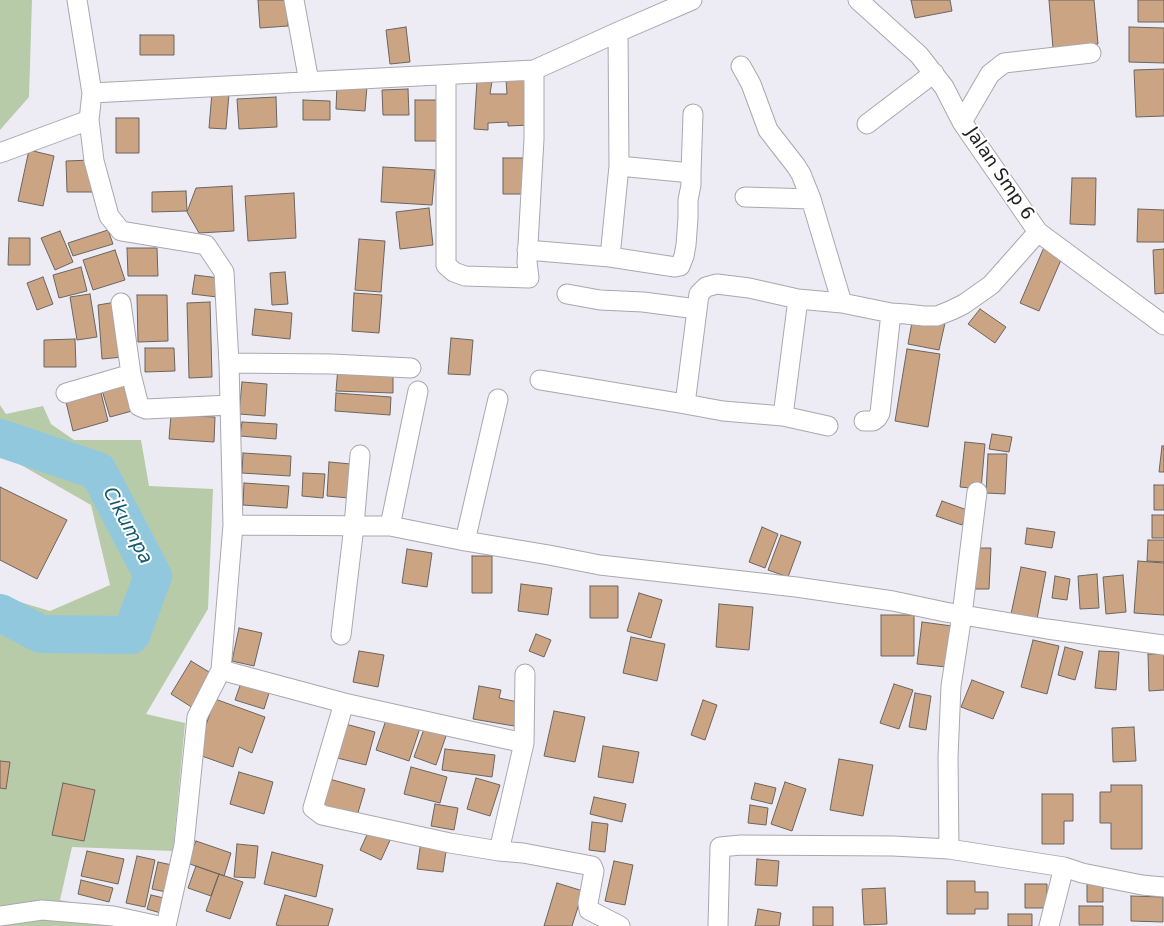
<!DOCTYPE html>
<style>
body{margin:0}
canvas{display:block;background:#edecf4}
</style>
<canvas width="1164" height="926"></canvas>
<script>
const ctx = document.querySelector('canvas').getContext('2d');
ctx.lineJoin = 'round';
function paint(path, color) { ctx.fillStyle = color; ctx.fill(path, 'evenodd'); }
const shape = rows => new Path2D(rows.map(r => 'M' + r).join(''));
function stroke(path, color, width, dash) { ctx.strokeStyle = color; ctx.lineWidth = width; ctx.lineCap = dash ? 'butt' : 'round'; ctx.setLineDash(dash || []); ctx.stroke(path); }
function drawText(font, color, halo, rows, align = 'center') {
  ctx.font = font + ' "DejaVu Sans",sans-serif'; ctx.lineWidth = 4; ctx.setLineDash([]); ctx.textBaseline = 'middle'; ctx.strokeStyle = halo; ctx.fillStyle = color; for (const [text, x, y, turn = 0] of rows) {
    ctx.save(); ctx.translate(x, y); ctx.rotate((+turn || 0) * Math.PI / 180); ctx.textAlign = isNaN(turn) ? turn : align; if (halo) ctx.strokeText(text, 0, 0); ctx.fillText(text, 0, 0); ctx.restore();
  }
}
const green = shape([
 [0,0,32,0,29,97,0,130],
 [0,405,6,414,43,406,51,424,74,440,141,440,149,486,213,489,208,609,146,714,185,723,173,851,72,847,60,900,154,920,153,926,0,926,0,596,50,611,110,585,91,505,0,453]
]);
const river = shape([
 [0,438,98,471,153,576,131,635,41,634,0,613]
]);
const building = shape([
 [258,0,286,0,288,26,260,28,258,0],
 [911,0,950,0,952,11,915,18,911,0],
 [1049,0,1094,0,1098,44,1053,48,1049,0],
 [1138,0,1164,0,1164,22,1138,22,1138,0],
 [406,27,410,62,390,64,386,30,406,27],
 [1129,27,1164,28,1164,63,1129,62,1129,27],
 [140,35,174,35,174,55,140,55,140,35],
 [1164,69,1164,116,1136,117,1134,70,1164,69],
 [529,79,531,125,508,126,508,122,488,123,488,130,474,129,477,80,492,81,490,94,507,94,506,80,529,79],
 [337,84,367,86,365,111,336,109,337,84],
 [408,89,409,115,383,115,382,90,408,89],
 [212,92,229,94,226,129,209,128,212,92],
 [276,97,277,127,239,129,237,99,276,97],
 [303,100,330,101,330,120,303,120,303,100],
 [415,100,441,100,441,141,415,141,415,100],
 [116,118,139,118,139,153,116,153,116,118],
 [29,150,54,156,43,206,18,201,29,150],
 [503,158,525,158,525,194,503,194,503,158],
 [92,160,93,192,67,192,66,161,92,160],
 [383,167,435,170,432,205,381,202,383,167],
 [1072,178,1096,178,1095,225,1070,224,1072,178],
 [232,186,234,231,199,233,187,212,196,188,232,186],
 [186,191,187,211,152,212,152,192,186,191],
 [294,193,296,238,248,241,245,196,294,193],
 [429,208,433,245,400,249,396,212,429,208],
 [1138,209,1164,210,1164,242,1137,242,1138,209],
 [108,230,113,244,73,256,68,243,108,230],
 [60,231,73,262,55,270,41,238,60,231],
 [9,238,30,238,30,265,8,265,9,238],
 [359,239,385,241,381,292,355,290,359,239],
 [1045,245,1064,253,1039,311,1020,303,1045,245],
 [127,248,157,248,158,276,128,276,127,248],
 [1164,249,1164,293,1155,294,1153,250,1164,249],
 [115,250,125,280,93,290,83,260,115,250],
 [81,267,87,291,59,298,53,275,81,267],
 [285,272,288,304,272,305,270,273,285,272],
 [195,275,219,278,217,297,192,294,195,275],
 [43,277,53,304,37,310,27,283,43,277],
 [354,293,382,295,379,333,352,331,354,293],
 [90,294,97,337,77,340,70,297,90,294],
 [137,295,167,295,168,341,138,342,137,295],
 [116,302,123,357,102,359,98,305,116,302],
 [210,302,212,377,189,378,187,303,210,302],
 [255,309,292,313,290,339,252,335,255,309],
 [980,309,1006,327,995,343,968,324,980,309],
 [913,317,945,323,939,350,908,344,913,317],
 [451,338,473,340,470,375,448,374,451,338],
 [75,339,76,367,44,367,44,340,75,339],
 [145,348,174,348,175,371,145,372,145,348],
 [907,349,940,354,928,427,895,421,907,349],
 [338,367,393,373,393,393,336,391,338,367],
 [124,380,132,411,110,417,101,387,124,380],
 [242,382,267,384,265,416,239,414,242,382],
 [101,393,108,421,73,431,66,402,101,393],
 [336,393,391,397,390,415,335,411,336,393],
 [171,415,215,417,214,442,169,439,171,415],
 [242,422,277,424,276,439,240,436,242,422],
 [992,434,1012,437,1009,452,989,449,992,434],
 [965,442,985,444,981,489,960,487,965,442],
 [1162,446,1164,446,1164,472,1159,472,1162,446],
 [243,453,291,456,290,476,242,473,243,453],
 [988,454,1007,454,1005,494,986,493,988,454],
 [329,462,351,464,349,498,327,496,329,462],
 [303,473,325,474,323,498,302,496,303,473],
 [244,483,289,486,287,508,243,505,244,483],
 [1154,485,1164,485,1164,510,1154,510,1154,485],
 [0,487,67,520,37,579,0,560,0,487],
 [942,501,967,510,962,525,936,516,942,501],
 [1152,515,1164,515,1164,538,1152,538,1152,515],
 [762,527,778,534,765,568,749,562,762,527],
 [1027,528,1055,532,1052,548,1025,544,1027,528],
 [781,535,801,542,788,577,768,570,781,535],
 [1148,540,1164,540,1164,562,1147,561,1148,540],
 [974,548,991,548,989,589,972,589,974,548],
 [407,549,432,553,427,587,402,583,407,549],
 [472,556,492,556,492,593,472,593,472,556],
 [1138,561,1164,563,1164,615,1134,613,1138,561],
 [1021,567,1046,572,1037,619,1011,614,1021,567],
 [1097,574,1099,608,1080,609,1078,576,1097,574],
 [1123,575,1126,612,1106,614,1103,577,1123,575],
 [1055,576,1070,579,1067,600,1052,598,1055,576],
 [521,584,552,588,548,615,518,611,521,584],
 [590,586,618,586,618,618,590,618,590,586],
 [639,593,662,600,651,638,627,631,639,593],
 [719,604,753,607,749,650,716,647,719,604],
 [881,615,914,615,914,656,881,656,881,615],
 [922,622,952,626,947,667,917,664,922,622],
 [239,628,262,633,254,666,232,661,239,628],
 [536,634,551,640,544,657,529,651,536,634],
 [631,637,665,644,657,681,623,673,631,637],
 [1033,640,1059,646,1047,694,1021,687,1033,640],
 [1065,647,1083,652,1075,680,1058,675,1065,647],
 [359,651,384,655,378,687,353,682,359,651],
 [1099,651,1119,652,1116,690,1095,688,1099,651],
 [1148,654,1164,654,1164,690,1149,691,1148,654],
 [191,661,214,675,193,708,171,694,191,661],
 [242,680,270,690,264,709,235,700,242,680],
 [972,680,1004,692,993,719,961,707,972,680],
 [894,684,913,690,899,729,880,723,894,684],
 [479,686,501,690,499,698,518,702,514,726,473,719,479,686],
 [915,693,931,696,926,730,909,727,915,693],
 [215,699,265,717,252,753,239,747,233,767,196,754,215,699],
 [703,700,717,705,705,740,691,735,703,700],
 [554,711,585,717,575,762,544,756,554,711],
 [387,717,420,728,409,761,376,750,387,717],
 [342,723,375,732,366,765,333,757,342,723],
 [1134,727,1136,761,1113,762,1112,728,1134,727],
 [424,729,446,736,436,765,414,757,424,729],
 [603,746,639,752,633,783,598,777,603,746],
 [445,749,495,755,492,777,442,770,445,749],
 [839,759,873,765,863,816,830,810,839,759],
 [0,761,10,762,6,789,0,788,0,761],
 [411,767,447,777,440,803,404,794,411,767],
 [239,772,273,782,264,814,230,804,239,772],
 [326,778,365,789,357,816,319,805,326,778],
 [476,778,500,785,490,816,467,809,476,778],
 [785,782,806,789,792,831,771,824,785,782],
 [63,783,95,790,84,841,52,835,63,783],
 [755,783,776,788,772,804,751,799,755,783],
 [1111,785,1142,785,1142,849,1111,849,1111,823,1100,823,1100,792,1111,792,1111,785],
 [1042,794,1073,794,1073,821,1064,821,1064,844,1042,844,1042,794],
 [594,797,626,804,622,822,590,814,594,797],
 [435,804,458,808,454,830,431,826,435,804],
 [750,805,768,808,766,825,748,823,750,805],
 [592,822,608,824,605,852,589,850,592,822],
 [371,826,392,836,381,860,360,850,371,826],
 [196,841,231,853,224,876,187,863,196,841],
 [421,841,447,844,443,872,417,869,421,841],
 [237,844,258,846,255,878,234,877,237,844],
 [87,851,124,859,118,884,81,876,87,851],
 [272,852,323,865,316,897,264,884,272,852],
 [137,856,155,860,145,907,126,903,137,856],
 [757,859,779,861,777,886,755,885,757,859],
 [614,861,633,865,625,905,605,901,614,861],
 [158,862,172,865,166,892,152,889,158,862],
 [196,866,219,874,211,896,188,888,196,866],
 [219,874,243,882,230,919,206,911,219,874],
 [81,880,113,888,109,902,78,894,81,880],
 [947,881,975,881,975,892,988,892,988,909,975,909,975,914,947,914,947,881],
 [1087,882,1103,882,1103,902,1087,902,1087,882],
 [557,883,583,891,572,926,544,926,557,883],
 [1025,884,1047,884,1047,908,1025,908,1025,884],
 [885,888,887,924,864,925,862,889,885,888],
 [151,895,168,899,164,914,147,909,151,895],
 [285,895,333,909,328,926,281,926,276,925,285,895],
 [1131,896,1163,897,1163,922,1131,921,1131,896],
 [1079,906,1103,906,1103,925,1079,925,1079,906],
 [813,907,833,907,833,926,813,926,813,907],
 [758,909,781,913,779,926,755,926,758,909],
 [1008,914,1032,914,1032,926,1008,926,1008,914]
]);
const minor = shape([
 [77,0,92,93,89,120,94,161,109,216,121,231,206,245,224,272,229,363,233,525,221,670,197,717,184,845,166,926],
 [294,0,309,82],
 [858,0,919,55,944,87,962,122,1038,232,1164,325],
 [618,32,619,166],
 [741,66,751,84,768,130,796,166,801,174,811,199,842,303],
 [446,75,446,265,454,272,465,276,529,278,527,262,534,139,534,70],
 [92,93,534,70,618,32,692,0],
 [962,122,990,74,1004,63,1091,53],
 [867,124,934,73],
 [0,153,89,120],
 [619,166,691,173,691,185,688,200,688,218,686,245,684,256,680,266,675,267,610,257,619,166],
 [691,173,693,114],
 [745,197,811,199],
 [527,250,610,257],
 [567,294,600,300,643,302,697,309],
 [121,303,131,374],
 [229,363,331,364,411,368],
 [540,380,685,404,699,294,706,287,717,284,749,288,798,299,842,303,891,313,906,314,924,316,937,316,952,310,964,304,991,285,1038,232],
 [66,393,131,374,139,406,146,409,230,405],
 [685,404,723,411,783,416,828,426],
 [783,416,798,299],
 [864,421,873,421,877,418,880,413,891,313],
 [233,525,390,526,465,541,549,555,600,565,796,587,893,601,945,612,1047,629,1164,645],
 [390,526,418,391],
 [465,541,498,399],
 [341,635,354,526,360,455],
 [221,670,344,703,524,743],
 [344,703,313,808,322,815,450,843,499,851,523,853,592,866,594,871,588,903,589,910,620,926],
 [949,849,948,757,951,686,962,615,977,492],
 [499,851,524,743,525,674],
 [0,916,42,910,113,916,159,926],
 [718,926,720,847,741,845,893,846,949,849,1064,867,1082,873,1142,885,1164,887],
 [1049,926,1064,867]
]);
const streetNames = [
 ["Jalan Smp 6",999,174,56]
];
const waterNames = [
 ["Cikumpa",127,526,62]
];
paint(green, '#b7cba9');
stroke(river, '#91c8dd', 38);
paint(building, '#cba483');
stroke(building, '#6b6560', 1);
stroke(minor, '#a9a7af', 21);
stroke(minor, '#fff', 19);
drawText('18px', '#1f1f22', '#fff', streetNames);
drawText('italic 19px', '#10596e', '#fff', waterNames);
</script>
